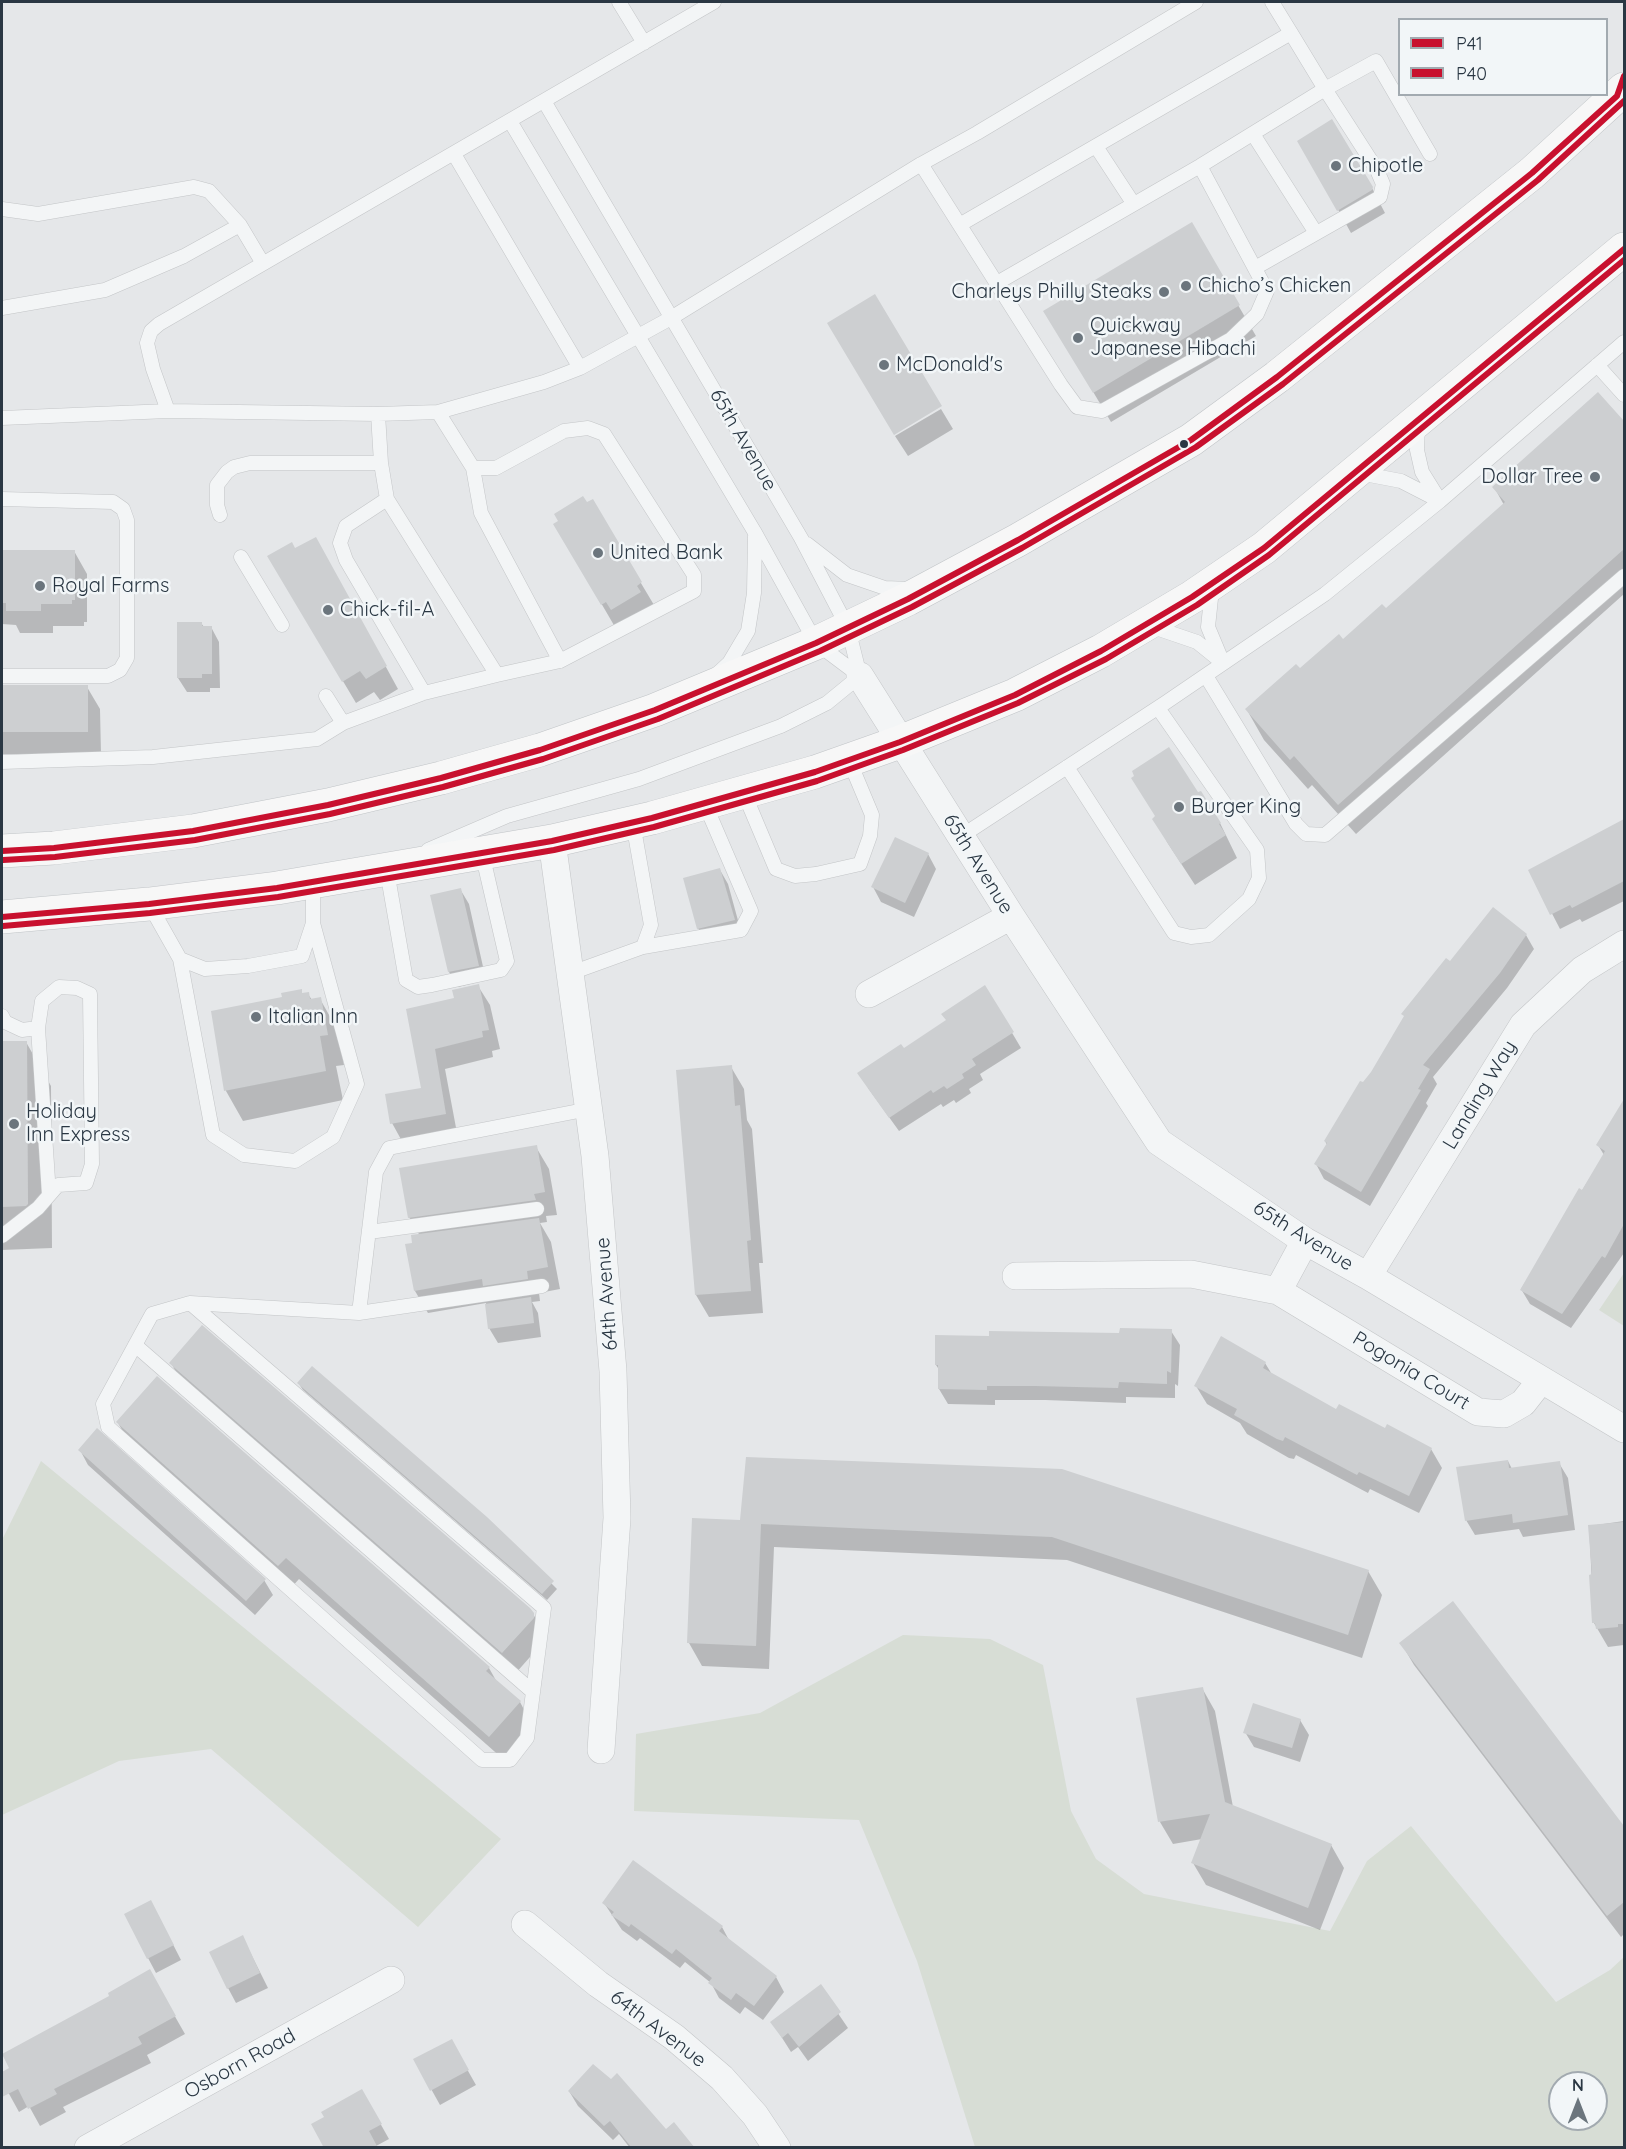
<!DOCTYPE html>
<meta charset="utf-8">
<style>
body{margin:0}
#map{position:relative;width:1626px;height:2149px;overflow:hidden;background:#e5e7e9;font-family:Quicksand,sans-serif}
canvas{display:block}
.frame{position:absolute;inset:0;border:3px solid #2a3743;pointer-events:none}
.legend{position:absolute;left:1398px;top:18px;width:210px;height:78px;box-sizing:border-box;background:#f2f6f8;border:2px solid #a2aab0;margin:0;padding:8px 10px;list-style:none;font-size:18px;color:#2a3743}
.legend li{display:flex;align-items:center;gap:12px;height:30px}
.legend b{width:30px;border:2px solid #a2aab0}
.north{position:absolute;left:1548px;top:2071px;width:60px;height:60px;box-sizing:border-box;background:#f2f6f8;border:2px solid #a2aab0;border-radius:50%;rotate:0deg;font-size:16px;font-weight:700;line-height:24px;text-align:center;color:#2a3743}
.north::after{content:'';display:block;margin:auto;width:21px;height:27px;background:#6b757d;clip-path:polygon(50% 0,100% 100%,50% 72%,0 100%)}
</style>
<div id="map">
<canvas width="1626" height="2149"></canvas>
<div class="frame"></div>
<ul class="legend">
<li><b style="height:8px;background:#c8102e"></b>P41</li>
<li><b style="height:8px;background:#c8102e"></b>P40</li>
</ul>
<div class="north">N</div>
</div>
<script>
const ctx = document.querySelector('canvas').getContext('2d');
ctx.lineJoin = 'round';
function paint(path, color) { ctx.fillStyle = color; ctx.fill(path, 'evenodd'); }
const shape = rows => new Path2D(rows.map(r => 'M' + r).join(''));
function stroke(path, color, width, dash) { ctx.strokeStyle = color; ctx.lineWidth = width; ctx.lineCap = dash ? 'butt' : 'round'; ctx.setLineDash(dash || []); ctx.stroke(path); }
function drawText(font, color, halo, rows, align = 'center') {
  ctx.font = font + ' Quicksand,sans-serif'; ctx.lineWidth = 5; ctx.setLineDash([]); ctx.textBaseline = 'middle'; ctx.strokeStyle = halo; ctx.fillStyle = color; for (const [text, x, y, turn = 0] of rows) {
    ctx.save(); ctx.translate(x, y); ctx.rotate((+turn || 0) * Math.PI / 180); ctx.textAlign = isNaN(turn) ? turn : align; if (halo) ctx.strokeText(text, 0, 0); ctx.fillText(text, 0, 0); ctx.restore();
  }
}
const green = shape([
 [1624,1273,1624,1326,1599,1310],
 [41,1461,501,1839,418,1927,211,1749,119,1761,2,1815,2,1540],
 [903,1635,990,1639,1043,1665,1071,1811,1096,1859,1144,1894,1330,1931,1367,1861,1411,1826,1556,2002,1610,1970,1624,1957,1624,2147,975,2147,917,1961,859,1820,634,1811,636,1734,760,1713],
 [1560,2083,1596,2083,1596,2119,1560,2119]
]);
const shadow = shape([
 [1300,141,1372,188,1385,213,1351,233],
 [1191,224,1256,336,1111,422,1063,341],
 [1598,394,1624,423,1624,594,1356,834,1312,785,1308,789,1264,740,1247,710,1386,611,1504,505,1494,487],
 [941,409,953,429,908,456,895,436],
 [592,501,654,605,615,627,555,524],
 [295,550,328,561,398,689,380,700,374,692,356,703,269,557],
 [2,551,74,551,87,574,87,622,84,622,84,626,53,626,53,633,20,633,16,625,2,624],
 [201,623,204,627,211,627,219,642,220,688,210,688,210,692,187,692,178,678],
 [2,687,87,687,100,709,101,754,2,754],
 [1198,794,1220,823,1237,858,1195,885,1167,842,1156,817],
 [1624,821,1624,901,1582,922,1580,919,1560,929,1530,871],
 [928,854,936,869,914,917,881,902,873,887],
 [720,870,728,884,742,935,706,943,698,928],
 [460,889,469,904,486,980,458,987,449,972,432,896],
 [1526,935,1534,949,1507,988,1433,1077,1437,1084,1426,1103,1428,1106,1370,1206,1324,1179,1316,1164,1327,1145,1325,1141,1451,963],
 [478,986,490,1005,500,1049,492,1051,493,1057,445,1069,457,1133,403,1143,392,1123,423,1089,408,1010,455,999],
 [985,987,1021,1048,980,1074,983,1080,969,1089,971,1093,956,1103,954,1100,943,1107,941,1104,899,1131,868,1088,903,1050,947,1021],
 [301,991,303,995,308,994,312,1000,320,999,337,1029,344,1065,336,1066,343,1100,243,1121,226,1091,212,1012,284,998],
 [2,1042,26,1042,51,1086,52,1248,2,1250],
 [731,1067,744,1089,747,1120,752,1129,763,1263,759,1263,763,1313,709,1317,696,1295,678,1071],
 [1624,1102,1624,1253,1571,1328,1530,1304,1521,1289,1604,1155,1598,1145],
 [536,1147,549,1169,557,1215,546,1216,547,1222,540,1223,551,1242,560,1289,539,1293,540,1301,532,1302,538,1313,541,1337,498,1343,489,1328,486,1303,428,1313,415,1291,414,1244,420,1236,409,1217],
 [1171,1331,1180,1345,1178,1386,1175,1384,1175,1398,1126,1397,1126,1403,1045,1400,995,1400,995,1405,948,1404,939,1389,940,1371,936,1365,990,1338,1121,1335],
 [171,1363,533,1614,546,1636,545,1640,515,1674,183,1384],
 [1265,1363,1273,1376,1337,1411,1431,1449,1442,1468,1419,1513,1370,1489,1368,1493,1296,1455,1294,1459,1289,1458,1247,1434,1240,1423,1207,1404,1196,1386],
 [299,1384,486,1518,557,1589,547,1600,303,1390],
 [118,1423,489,1668,498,1684,520,1702,532,1725,503,1759,299,1579,291,1588,131,1445],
 [80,1450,264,1580,273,1595,255,1615,88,1465],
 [747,1458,1368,1571,1382,1595,1362,1658,1067,1560,774,1547,769,1669,702,1666,689,1643,742,1521],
 [1508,1461,1512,1469,1559,1463,1568,1478,1575,1530,1523,1537,1519,1529,1475,1535,1466,1520],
 [1624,1521,1624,1645,1608,1647,1594,1623,1589,1526],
 [1453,1603,1624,1829,1624,1934,1621,1937,1414,1665,1401,1643],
 [1202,1688,1215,1711,1233,1807,1331,1845,1344,1868,1320,1930,1206,1885,1193,1863,1202,1839,1173,1844,1160,1822],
 [1300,1720,1309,1735,1300,1762,1254,1747,1245,1732],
 [604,1903,722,1927,730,1942,776,1977,784,1992,763,2020,745,2007,740,2014,719,1998,711,1983,685,1962,680,1968,640,1938,637,1941,622,1930],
 [159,1917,181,1960,156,1973,148,1958],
 [250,1952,268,1988,236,2003,228,1988],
 [149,1971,185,2034,147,2055,151,2063,63,2107,66,2112,40,2126,29,2106,19,2112,2,2081,2,2074],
 [820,1987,848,2028,808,2061,798,2047,791,2052,772,2022],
 [451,2041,476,2085,440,2105,415,2060],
 [362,2091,389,2139,376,2146,326,2117],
 [569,2091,666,2131,693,2148,630,2148,619,2134,613,2140,578,2106]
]);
const building = shape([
 [1332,119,1373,187,1372,190,1337,211,1297,141],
 [1192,222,1240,305,1093,393,1043,311],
 [875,294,942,406,894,435,827,323],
 [1598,392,1624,421,1624,549,1338,805,1294,756,1290,760,1245,709,1296,664,1300,668,1339,634,1343,639,1382,604,1386,608,1505,502,1492,487],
 [583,496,587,502,593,499,642,582,637,586,641,592,611,610,606,602,601,605,553,524,558,521,554,514],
 [316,537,387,666,366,679,360,671,342,682,267,556,292,542,295,548],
 [2,550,75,550,75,600,72,600,72,604,41,604,41,611,6,611,6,603,2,603],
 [177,622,202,622,202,626,212,626,212,674,202,674,202,678,177,678],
 [2,685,88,685,88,732,2,732],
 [1169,747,1198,792,1201,791,1221,823,1219,824,1226,835,1181,864,1152,819,1155,816,1131,778,1134,776,1132,771],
 [1624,819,1624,881,1572,908,1570,905,1550,915,1528,870],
 [895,837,929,853,905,903,871,887],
 [720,868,735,920,697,929,683,878],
 [461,888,479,966,448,972,430,895],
 [1493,907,1527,934,1500,973,1423,1065,1430,1069,1418,1089,1421,1090,1361,1192,1314,1164,1327,1143,1324,1141,1360,1081,1363,1082,1371,1072,1404,1016,1401,1014,1446,958,1450,961],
 [479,984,489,1030,482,1031,483,1037,435,1049,446,1114,390,1124,385,1094,421,1088,406,1009,454,998,452,990],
 [985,985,1014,1032,972,1059,976,1065,962,1074,964,1078,947,1089,944,1086,933,1093,931,1090,889,1118,857,1073,901,1044,904,1048,946,1020,941,1014],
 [302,989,302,993,309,992,310,999,321,997,328,1035,320,1036,326,1071,224,1091,211,1011,282,997,281,993],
 [2,1041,27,1041,28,1204,26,1206,2,1207],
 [732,1065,735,1106,740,1105,751,1240,747,1241,751,1291,695,1295,676,1070],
 [1624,1099,1624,1224,1605,1258,1602,1256,1562,1314,1520,1290,1579,1188,1582,1190,1605,1151,1596,1145],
 [537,1145,545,1192,534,1194,536,1200,408,1218,399,1168],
 [539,1218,548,1267,527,1271,528,1279,483,1286,482,1279,414,1291,405,1244,412,1243,411,1235],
 [531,1297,534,1323,488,1329,485,1304],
 [202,1325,530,1608,534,1613,534,1618,502,1653,169,1363],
 [1120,1328,1172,1329,1171,1373,1167,1371,1167,1384,1119,1382,1118,1388,1036,1386,987,1386,987,1390,938,1389,938,1365,935,1365,935,1335,989,1336,989,1331,1119,1333],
 [1221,1336,1266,1362,1263,1368,1336,1409,1339,1404,1385,1428,1387,1424,1432,1448,1409,1496,1359,1472,1357,1475,1285,1437,1283,1441,1277,1439,1234,1415,1237,1409,1194,1386],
 [312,1366,487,1517,554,1581,542,1594,297,1383],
 [157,1376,490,1667,486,1671,521,1701,489,1737,286,1558,278,1566,116,1422],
 [97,1428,266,1579,246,1601,78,1450],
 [746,1457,1062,1469,1369,1570,1348,1635,1052,1537,761,1524,756,1646,687,1643,692,1518,740,1520],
 [1508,1460,1509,1468,1560,1461,1568,1515,1513,1523,1512,1514,1465,1521,1456,1467],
 [1624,1522,1624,1624,1618,1624,1618,1627,1596,1629,1595,1623,1592,1623,1589,1575,1592,1574,1588,1525],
 [1453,1601,1624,1826,1624,1902,1607,1916,1399,1643],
 [1203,1687,1225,1802,1332,1844,1308,1908,1191,1863,1210,1814,1158,1822,1136,1698],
 [1253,1703,1301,1719,1292,1748,1243,1733],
 [633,1860,723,1926,719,1931,777,1976,754,2006,736,1993,731,2000,708,1983,712,1978,676,1949,672,1954,631,1924,629,1927,611,1915,614,1912,602,1903],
 [151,1900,174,1945,147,1959,124,1914],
 [243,1935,260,1973,227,1989,209,1952],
 [150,1969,176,2016,138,2037,142,2044,54,2089,57,2094,28,2109,18,2089,2,2097,2,2072,9,2068,2,2054,109,1996,108,1993],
 [821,1984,841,2012,799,2047,788,2033,782,2038,770,2022],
 [452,2039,469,2070,430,2091,413,2059],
 [593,2064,611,2079,617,2073,666,2129,674,2122,695,2148,632,2148,610,2121,604,2126,568,2091],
 [362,2089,382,2124,369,2131,378,2148,324,2148,311,2124,324,2117,321,2112]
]);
const service = shape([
 [619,2,644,43],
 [544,101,801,538,848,628,860,676],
 [510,121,754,531,816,643,860,676],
 [1253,134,1316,233],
 [1097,148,1133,203],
 [454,154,580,368],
 [921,164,1061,385,1077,407,1102,411,1231,339,1257,314,1267,291,1200,166],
 [2,209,38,214,194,187,209,191,240,225,262,262],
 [961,224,1291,33,1272,2],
 [1255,268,1380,197,1383,184,1377,170,1325,89,1376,61,1430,154],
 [997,283,1200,166,1325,89,1291,33],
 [2,308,105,290,184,256,240,225],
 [1597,365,1624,395],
 [168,411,153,369,147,343,151,331,159,324,714,2],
 [438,412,473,468,481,513,560,661],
 [378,414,381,463,387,499,497,675,560,661,694,591,694,575,604,434,588,428,564,431,496,468,473,468],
 [2,418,168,411,378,414,438,412,544,382,580,368,671,318,921,164,977,133,1196,2],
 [1359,473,1401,481,1440,501,1422,472,1417,450,1418,424],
 [2,499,113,502,123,509,127,520,127,658,120,670,108,676,2,676],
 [387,499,346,526,340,543,346,560,424,693],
 [220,515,217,505,217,485,227,472,234,467,250,463,381,463],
 [807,544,847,575,885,588,910,589],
 [241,557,282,625],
 [1150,626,1197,642,1223,663,1208,627,1212,589],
 [717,674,729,663,748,631,754,593,755,536],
 [1206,676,1296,824,1306,834,1325,835,1624,576],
 [326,696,343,723],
 [2,762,153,757,317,739,343,723,424,693,497,675],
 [1067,767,1174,933,1191,937,1209,935,1249,899,1259,878,1257,850,1158,708],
 [744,793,776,869,795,876,816,874,860,864,870,836,872,815,849,760],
 [960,837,1165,703,1325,594,1440,501,1624,342],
 [428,850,507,816,639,779,781,726,827,703,860,676],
 [387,871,406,980,418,987,432,985,501,970,507,961,482,853],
 [149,904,180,959,205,969,248,966,302,956,313,923,313,882],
 [643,947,741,930,751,911,705,804],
 [180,959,213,1135,244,1155,295,1161,333,1137,357,1084,313,923],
 [571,973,643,947,651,925,633,823],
 [2,1016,5,1022,22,1030,38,1028],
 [369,1232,537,1209],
 [2,1236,38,1208,58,1185,86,1183,92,1164,90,994,77,988,59,987,42,1001,38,1028,49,1195],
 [190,1303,544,1608,527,1738,510,1760,482,1760,108,1427,103,1404,152,1314,190,1303,359,1313,376,1172,389,1148,589,1109],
 [359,1313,542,1286],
 [135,1345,533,1692]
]);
const minor = shape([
 [860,676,1011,916,1159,1142,1305,1241,1368,1276,1624,1429],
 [552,841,595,1156,613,1371,617,1518,601,1750],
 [869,994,1011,916],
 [1016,1276,1191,1274,1278,1291,1478,1412,1504,1414,1523,1403,1541,1380],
 [1368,1276,1523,1025,1582,970,1624,944],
 [1278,1291,1305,1241],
 [525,1924,598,1984,674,2037,722,2078,755,2115,777,2148],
 [88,2148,391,1980]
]);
const primary = shape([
 [2,851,54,848,193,831,328,805,441,778,540,750,655,710,816,643,908,599,1018,540,1191,440,1277,377,1532,173,1624,89],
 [2,917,149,904,277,888,552,841,652,818,815,772,900,742,1015,695,1101,651,1192,597,1264,548,1624,249]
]);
const bus1 = shape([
 [2,851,54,848,193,831,328,805,441,778,540,750,655,710,816,643,908,599,1018,540,1191,440,1277,377,1532,173,1617,96,1624,76],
 [2,917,149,904,277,888,552,841,652,818,815,772,900,742,1015,695,1101,651,1192,597,1264,548,1624,249]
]);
const bus2 = shape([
 [3,860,55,857,195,840,330,814,443,787,543,759,658,719,820,651,912,607,1022,548,1196,447,1283,384,1538,180,1624,101],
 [3,926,150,913,278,897,554,850,654,827,817,781,903,750,1018,703,1106,659,1197,605,1269,555,1624,260]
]);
const markers = [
 [1336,166,6,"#6b757d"],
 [1186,286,6,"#6b757d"],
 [1164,292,6,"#6b757d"],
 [1078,338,6,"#6b757d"],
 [884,365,6,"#6b757d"],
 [1184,444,5,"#2a3743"],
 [1595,477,6,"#6b757d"],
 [598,553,6,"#6b757d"],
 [40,586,6,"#6b757d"],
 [328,610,6,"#6b757d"],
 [1179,807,6,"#6b757d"],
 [256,1017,6,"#6b757d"],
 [14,1124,6,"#6b757d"]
];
const poiNames = [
 ["Chipotle",1348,166],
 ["Chicho’s Chicken",1198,286],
 ["Charleys Philly Steaks",1152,292,"right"],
 ["Quickway",1090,326],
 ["Japanese Hibachi",1090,349],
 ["McDonald's",896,365],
 ["Dollar Tree",1583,477,"right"],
 ["United Bank",610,553],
 ["Royal Farms",52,586],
 ["Chick-fil-A",340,610],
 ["Burger King",1191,807],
 ["Italian Inn",268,1017],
 ["Holiday",26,1112],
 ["Inn Express",26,1135]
];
const streetNames = [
 ["65th Avenue",743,440,60],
 ["65th Avenue",978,864,58],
 ["Landing Way",1480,1095,-59],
 ["65th Avenue",1303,1236,32],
 ["64th Avenue",607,1294,-94],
 ["Pogonia Court",1411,1371,31],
 ["64th Avenue",658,2029,37],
 ["Osborn Road",240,2064,-29]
];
paint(green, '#d7ddd5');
paint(shadow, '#0003');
paint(building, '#cdcfd1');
stroke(service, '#c3c5c7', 15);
stroke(minor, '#c3c5c7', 28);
stroke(primary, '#c0c4c7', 34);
stroke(service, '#f3f5f6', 14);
stroke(minor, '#f3f5f6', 27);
stroke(primary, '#f7f7f7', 33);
stroke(bus1, '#c8102e', 6);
stroke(bus2, '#c8102e', 6);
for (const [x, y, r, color] of markers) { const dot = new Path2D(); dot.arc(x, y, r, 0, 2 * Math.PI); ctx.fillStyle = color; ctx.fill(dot); stroke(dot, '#f2f6f8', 2); }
drawText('20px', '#2a3743', '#f2f6f8', poiNames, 'left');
drawText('20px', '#2a3743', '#f2f6f8', streetNames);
</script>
